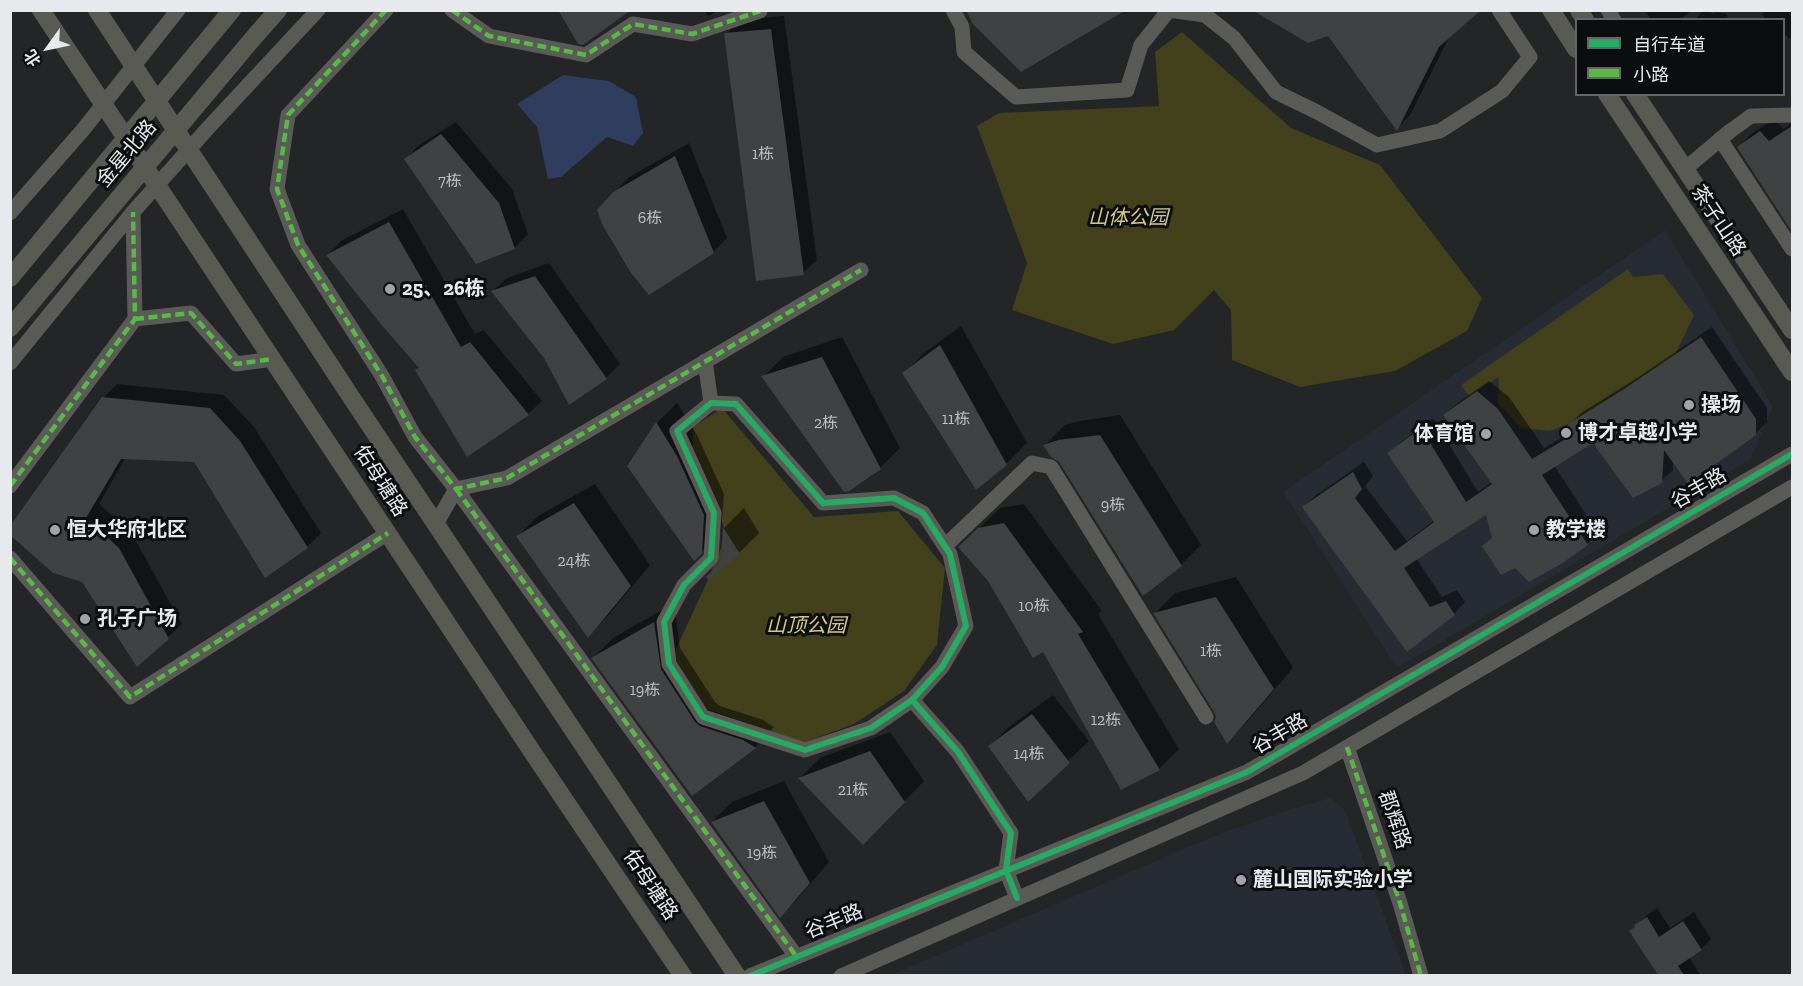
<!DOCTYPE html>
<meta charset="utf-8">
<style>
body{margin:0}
#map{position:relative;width:1803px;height:986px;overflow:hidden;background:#232527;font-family:"Zilla Slab","Noto Sans SC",serif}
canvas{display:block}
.frame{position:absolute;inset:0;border:12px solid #e8e9ed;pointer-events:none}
.legend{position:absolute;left:1575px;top:18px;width:210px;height:78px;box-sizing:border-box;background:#0c0d0f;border:2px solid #646568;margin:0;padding:8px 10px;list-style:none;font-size:18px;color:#e8e9ed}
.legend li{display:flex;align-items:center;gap:12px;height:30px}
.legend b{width:30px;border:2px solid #646568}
.north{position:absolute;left:18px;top:18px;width:60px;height:60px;-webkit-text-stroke:4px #0c0d0f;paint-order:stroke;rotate:237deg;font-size:16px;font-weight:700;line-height:24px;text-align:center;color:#e8e9ed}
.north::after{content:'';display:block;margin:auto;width:21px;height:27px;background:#e8e9ed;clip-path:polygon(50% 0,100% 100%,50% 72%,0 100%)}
</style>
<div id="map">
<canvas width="1803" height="986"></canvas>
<div class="frame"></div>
<ul class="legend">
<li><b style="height:8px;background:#26ab63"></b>自行车道</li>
<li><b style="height:8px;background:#58b947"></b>小路</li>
</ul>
<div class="north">北</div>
</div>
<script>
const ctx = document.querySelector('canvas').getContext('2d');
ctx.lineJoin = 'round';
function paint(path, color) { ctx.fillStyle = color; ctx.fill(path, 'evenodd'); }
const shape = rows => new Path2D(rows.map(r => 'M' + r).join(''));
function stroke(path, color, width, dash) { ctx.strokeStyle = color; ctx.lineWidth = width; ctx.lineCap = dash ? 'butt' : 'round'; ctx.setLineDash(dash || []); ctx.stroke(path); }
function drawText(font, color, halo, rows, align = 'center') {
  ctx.font = font + ' "Zilla Slab","Noto Sans SC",serif'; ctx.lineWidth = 6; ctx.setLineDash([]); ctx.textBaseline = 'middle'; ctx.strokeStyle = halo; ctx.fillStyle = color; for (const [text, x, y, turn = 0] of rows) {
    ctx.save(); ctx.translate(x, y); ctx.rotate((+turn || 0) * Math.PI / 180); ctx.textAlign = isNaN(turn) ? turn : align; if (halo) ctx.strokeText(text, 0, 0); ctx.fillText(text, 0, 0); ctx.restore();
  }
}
const built = shape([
 [1665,230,1773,406,1750,460,1397,668,1283,492],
 [1330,798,1345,810,1406,975,891,975,1214,836,1285,811]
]);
const green = shape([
 [1182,32,1291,128,1380,165,1482,298,1467,331,1395,371,1300,387,1232,360,1231,310,1214,290,1174,330,1113,344,1012,310,1027,263,977,126,999,113,1159,106,1155,52],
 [1628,269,1633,277,1663,274,1694,315,1675,355,1568,424,1550,431,1521,428,1498,403,1499,377,1469,396,1461,385],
 [722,408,814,517,898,511,945,568,937,645,904,691,854,724,803,743,708,709,669,664,708,580,727,534,692,455,693,427]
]);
const water = shape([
 [563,75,609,81,636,97,643,133,633,146,607,137,561,177,548,179,537,127,517,104]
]);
const shadow = shape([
 [704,10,720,10,708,16],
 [1645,10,1692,10,1680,20,1651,20],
 [1703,10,1708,10,1713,14,1717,12,1726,14,1729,20,1695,20],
 [1766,10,1792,10,1792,36,1790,39,1784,33,1784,20,1766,20,1762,14],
 [784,16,817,260,803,273,726,34,739,20],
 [1329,35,1450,35,1410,115,1397,128],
 [1774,119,1783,129,1792,123,1792,229,1739,147,1751,134],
 [456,122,512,189,528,234,514,248,406,159,419,145],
 [689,143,727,238,713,252,614,193,628,178],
 [403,209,475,334,484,330,542,401,528,414,416,370,420,367,328,255,341,241],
 [549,263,620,364,606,378,570,403,545,357,493,291,507,278],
 [961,326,1027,443,1006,464,977,488,904,373,924,353],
 [1712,327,1767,408,1767,422,1755,434,1673,461,1673,470,1661,481,1594,441,1554,465,1598,533,1587,544,1516,566,1484,546,1493,537,1487,513,1416,558,1442,597,1457,590,1465,602,1454,614,1407,650,1304,507,1315,496,1364,462,1373,476,1365,486,1407,541,1435,520,1389,453,1401,442,1433,418,1478,492,1492,482,1445,415,1456,404,1489,381,1509,397,1544,448,1574,430,1570,424,1581,413,1637,378],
 [842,337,900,448,880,468,763,377,783,357],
 [117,384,224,395,254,427,321,533,307,547,195,460,126,457,99,504,132,534,182,624,168,637,83,581,54,572,103,398],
 [677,403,697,435,724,494,721,531,744,508,759,533,739,553,719,566,722,560,724,529,694,559,628,466,657,423],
 [1120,415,1201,545,1181,565,1060,461,1045,445,1065,425,1080,421],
 [595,484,650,565,608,616,588,636,518,536,538,516],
 [1024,504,1102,611,1098,614,1179,749,1159,769,1044,650,989,580,960,547,1000,508],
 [1236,577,1293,668,1247,722,1227,742,1217,717,1155,613,1175,593],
 [674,603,680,648,715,702,720,706,763,720,774,727,755,747,692,794,593,658,613,638],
 [1053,695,1089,741,1028,799,990,746,1010,726],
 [890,732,924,781,863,843,800,778,820,758],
 [784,781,829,862,800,896,781,916,712,822,732,802],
 [1657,908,1670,928,1694,912,1711,939,1701,949,1689,957,1701,976,1659,976,1631,932,1646,916]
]);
const building = shape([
 [558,10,631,10,583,45,578,44],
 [966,10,1126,10,1021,72,973,24],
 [1252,10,1481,10,1439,47,1397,131,1328,36,1308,43],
 [771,29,804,275,756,281,724,33],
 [1792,126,1792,232,1737,147,1760,131,1769,141],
 [441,134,499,203,515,249,476,264,404,159],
 [675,156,714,253,649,295,631,273,603,226,597,210,613,192],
 [389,222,461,347,470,342,529,415,467,457,415,370,419,368,380,323,326,255],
 [535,276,607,379,569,405,544,358,491,291],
 [1701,337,1756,419,1756,435,1688,484,1664,450,1662,483,1633,498,1593,443,1542,475,1588,545,1561,564,1529,582,1515,568,1501,575,1482,546,1492,538,1486,515,1404,568,1430,607,1446,601,1455,615,1407,652,1302,507,1353,472,1362,489,1355,498,1395,551,1434,522,1387,453,1421,428,1466,502,1492,484,1443,415,1477,391,1498,409,1532,459,1574,434,1568,424,1624,389],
 [940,345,1007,465,976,490,902,373],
 [822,357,881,469,849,491,844,492,761,376],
 [102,397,210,408,240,441,308,548,265,578,194,462,121,459,86,518,119,548,169,639,137,667,82,582,53,573,10,535,10,526],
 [656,422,677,456,704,515,702,554,694,561,627,466],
 [1100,435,1182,566,1143,596,1059,462,1051,457,1043,445,1058,440],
 [574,503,631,586,588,638,516,536],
 [1004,523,1083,632,1078,634,1160,770,1121,790,1043,652,1033,658,988,581,958,547,978,528],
 [723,527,740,554,708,580,706,577,718,565,721,559],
 [1216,597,1274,689,1227,744,1214,722,1216,717,1214,712,1153,613],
 [654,622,661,669,695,722,700,726,743,740,756,748,692,796,591,658],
 [1032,714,1070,763,1028,802,988,746],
 [870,751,905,802,863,845,798,778],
 [764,801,810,883,780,918,711,822],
 [1647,917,1659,937,1683,921,1702,950,1678,966,1684,975,1658,975,1629,931,1635,927,1634,925]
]);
const minor = shape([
 [386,10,288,115,277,189,298,245,382,376,415,437,456,489,507,478,861,270],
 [452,10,489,36,586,55,633,24,692,34,760,11],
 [953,10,962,27,964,52,1016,97,1127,90,1141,45,1169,10],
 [1169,10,1205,15,1234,38,1276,92,1317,112,1377,145,1440,131,1502,91,1530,57,1499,10],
 [1608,10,1614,20],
 [1720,139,1792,249],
 [1685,169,1729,132,1751,116,1792,115],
 [10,213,82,131,178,10],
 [135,319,191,313,236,364,273,359],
 [705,361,711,403],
 [10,363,133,212,209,127,318,10],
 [10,486,135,319,133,212],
 [436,524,456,489,796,956],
 [945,546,1032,463,1051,467,1206,717],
 [10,558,130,697,388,533],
 [912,700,942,667,966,626,950,554,923,513,894,498,823,503,736,404,711,403,677,431,714,513,711,558,684,585,664,622,669,664,703,717,805,750,871,728,912,700,958,752,1011,833,1006,870,1017,898],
 [1347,747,1400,903,1421,976],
 [750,976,1247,772,1792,454],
 [841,976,1303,773,1792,487]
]);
const major = shape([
 [41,10,535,756,683,976],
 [97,10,353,400,737,976],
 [1551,10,1576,49],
 [1579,10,1585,20],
 [1607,94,1792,372],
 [1635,94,1792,330],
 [10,278,232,10],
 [10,328,255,36,278,10]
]);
const quiet = shape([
 [386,10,288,115,277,189,298,245,382,376,415,437,456,489,507,478,861,270],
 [452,10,489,36,586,55,633,24,692,34,760,11],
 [135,319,191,313,236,364,273,359],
 [10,486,135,319,133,212],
 [456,489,796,956],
 [10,558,130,697,388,533],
 [1347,747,1400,903,1421,976]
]);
const cycleway = shape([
 [912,700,942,667,966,626,950,554,923,513,894,498,823,503,736,404,711,403,677,431,714,513,711,558,684,585,664,622,669,664,703,717,805,750,871,728,912,700,958,752,1011,833,1006,870,1017,898],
 [750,976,1247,772,1792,454]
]);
const markers = [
 [390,289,6,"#a3a4a8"],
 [1689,405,6,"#a3a4a8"],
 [1566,433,6,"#a3a4a8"],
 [1486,434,6,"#a3a4a8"],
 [55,530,6,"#a3a4a8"],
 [1534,530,6,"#a3a4a8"],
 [85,619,6,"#a3a4a8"],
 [1241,880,6,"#a3a4a8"]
];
const numberNames = [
 ["1栋",763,154],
 ["7栋",450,181],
 ["6栋",650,218],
 ["11栋",956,419],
 ["2栋",826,423],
 ["9栋",1113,505],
 ["24栋",574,561],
 ["10栋",1034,606],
 ["1栋",1211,651],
 ["19栋",645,690],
 ["12栋",1106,720],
 ["14栋",1029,754],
 ["21栋",853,790],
 ["19栋",762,853]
];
const streetNames = [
 ["金星北路",127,154,-50],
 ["茶子山路",1718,221,56],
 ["佑母塘路",380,481,57],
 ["谷丰路",1699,489,-30],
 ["谷丰路",1280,734,-30],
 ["郡辉路",1394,820,71],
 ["佑母塘路",650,885,56],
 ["谷丰路",834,922,-22]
];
const parkNames = [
 ["山体公园",1128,218],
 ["山顶公园",806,626]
];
const poiNames = [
 ["25、26栋",402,289],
 ["操场",1701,405],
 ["博才卓越小学",1578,433],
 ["体育馆",1474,434,"right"],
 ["恒大华府北区",67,530],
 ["教学楼",1546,530],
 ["孔子广场",97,619],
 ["麓山国际实验小学",1253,880]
];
paint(built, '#262b34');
paint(green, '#43401c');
paint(water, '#2f3d5f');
paint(shadow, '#0007');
paint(building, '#404142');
stroke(minor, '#5a5a56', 15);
stroke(major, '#595a52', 18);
stroke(quiet, '#58b947', 4.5, [9, 4.5]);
stroke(cycleway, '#26ab63', 6);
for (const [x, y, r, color] of markers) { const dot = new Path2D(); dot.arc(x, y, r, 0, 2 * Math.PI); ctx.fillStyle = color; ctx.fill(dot); stroke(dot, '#0c0d0f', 2); }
drawText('16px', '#bebfc2', null, numberNames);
drawText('20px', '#e8e9ed', '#0c0d0f', streetNames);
drawText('italic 20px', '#d1ca7f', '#0c0d0f', parkNames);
drawText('bold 20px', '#e8e9ed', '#0c0d0f', poiNames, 'left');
</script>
